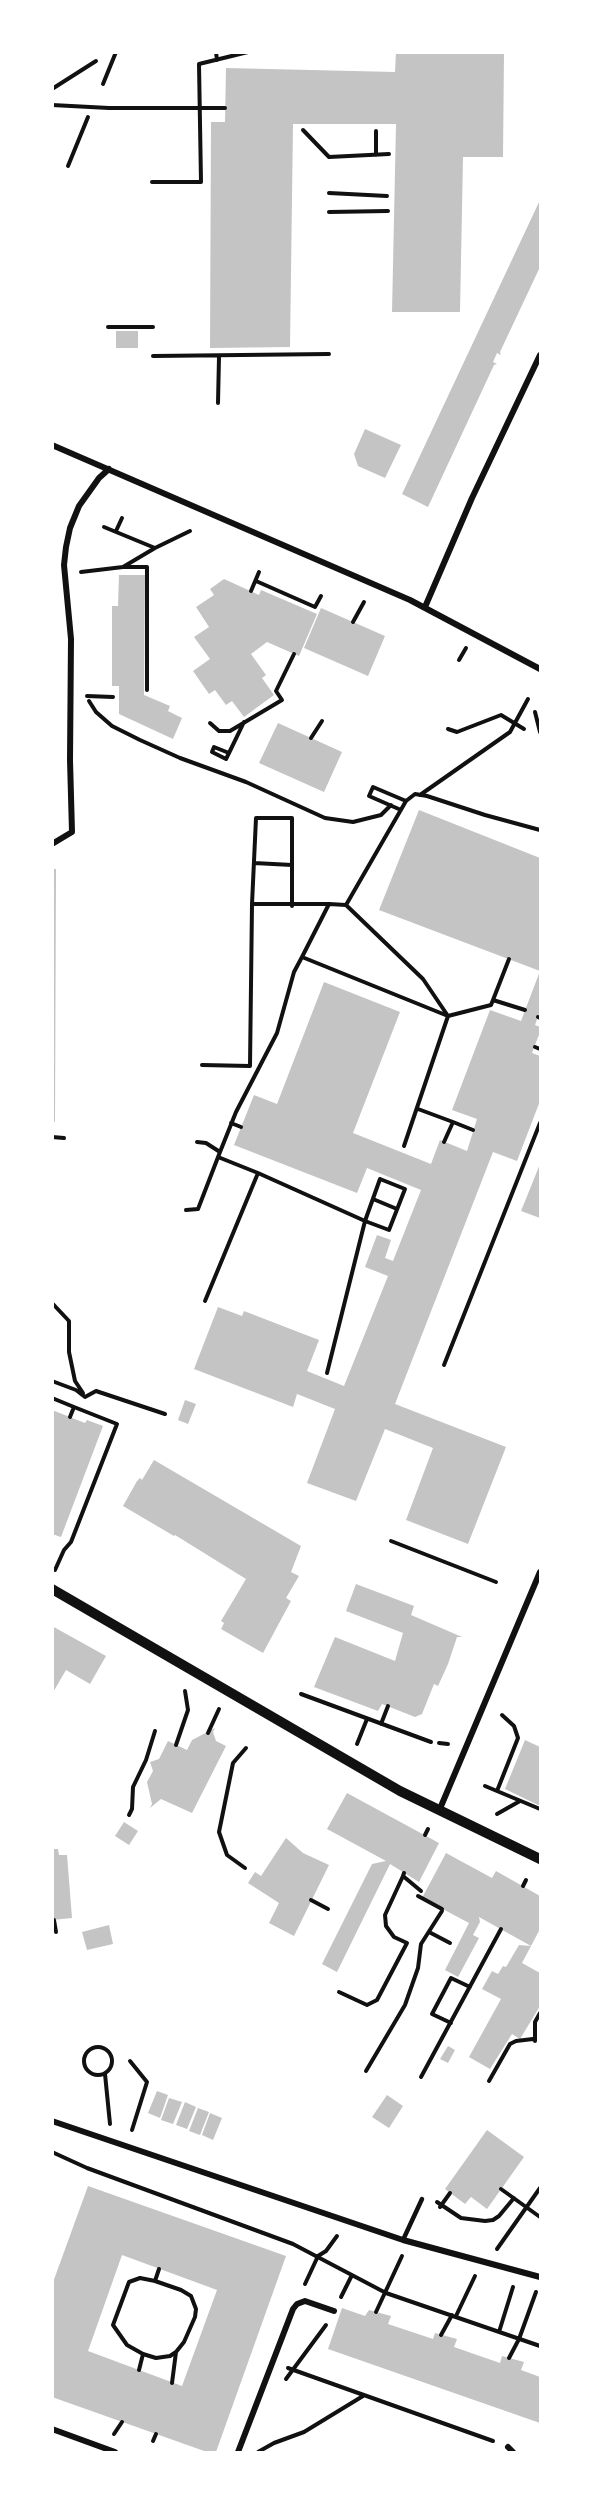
<!DOCTYPE html>
<style>
body{margin:0}
#map{position:relative;width:593px;height:2505px;overflow:hidden;background:#fff;font-family:Signika,sans-serif}
canvas{display:block}
.frame{position:absolute;inset:0;border:54px solid #fff;pointer-events:none}
</style>
<div id="map">
<canvas width="593" height="2505"></canvas>
<div class="frame"></div>
</div>
<script>
const ctx = document.querySelector('canvas').getContext('2d');
ctx.lineJoin = 'round';
function paint(path, color) { ctx.fillStyle = color; ctx.fill(path, 'evenodd'); }
const shape = rows => new Path2D(rows.map(r => 'M' + r).join(''));
function stroke(path, color, width, dash) { ctx.strokeStyle = color; ctx.lineWidth = width; ctx.lineCap = dash ? 'butt' : 'round'; ctx.setLineDash(dash || []); ctx.stroke(path); }
const building = shape([
 [396,52,504,52,503,157,463,157,460,312,392,312,396,124,293,124,290,347,210,348,211,122,225,122,226,68,395,72],
 [540,200,540,267,500,352,501,355,497,353,493,362,497,364,494,365,428,507,402,494],
 [116,331,138,331,138,348,116,348],
 [365,429,401,445,385,478,358,466,354,454],
 [119,575,145,575,144,695,170,706,168,711,182,718,173,739,119,714,119,686,112,686,112,606,118,606],
 [224,579,259,595,261,590,317,614,299,656,267,642,251,654,266,675,262,678,274,695,244,717,232,701,226,705,215,690,209,694,193,671,210,659,194,637,209,627,196,607,214,595,210,589],
 [321,608,385,636,368,676,304,648],
 [278,723,342,752,324,792,259,763],
 [419,810,540,858,540,971,379,910],
 [52,869,56,869,55,1122,52,1122],
 [540,971,540,1011,535,1025,540,1027,540,1032,532,1053,540,1056,540,1101,517,1161,493,1152,395,1404,506,1447,468,1544,406,1520,433,1448,385,1429,356,1501,307,1483,335,1409,297,1394,293,1407,194,1369,218,1307,242,1316,244,1311,319,1340,307,1371,344,1386,388,1276,365,1267,377,1235,391,1240,385,1258,393,1261,421,1190,367,1168,357,1193,234,1145,254,1095,277,1104,324,982,400,1012,353,1133,431,1164,440,1140,467,1151,477,1119,452,1110,490,1010,521,1021],
 [540,1164,540,1218,521,1211],
 [185,1400,196,1404,188,1424,178,1420],
 [52,1410,85,1423,87,1420,103,1426,61,1537,52,1534],
 [154,1460,301,1546,291,1572,299,1576,286,1598,291,1601,263,1653,221,1629,224,1623,221,1621,246,1579,175,1535,174,1536,123,1506,137,1481,140,1478,142,1480],
 [356,1584,414,1606,411,1615,462,1637,457,1637,448,1664,438,1686,434,1684,422,1714,415,1717,382,1704,378,1711,314,1687,335,1637,395,1661,403,1633,346,1611],
 [52,1626,106,1656,90,1684,66,1670,52,1694],
 [215,1728,213,1732,216,1741,226,1746,192,1813,161,1799,150,1808,152,1804,147,1782,153,1771,150,1762,159,1759,168,1741,187,1750,192,1740],
 [525,1740,540,1747,540,1806,505,1789],
 [347,1793,439,1843,419,1882,390,1864,337,1972,322,1964,372,1864,386,1861,327,1829],
 [124,1822,138,1831,129,1845,115,1836],
 [286,1838,303,1853,329,1865,294,1936,269,1923,279,1903,248,1883,255,1872,261,1876],
 [52,1849,58,1849,59,1855,67,1855,72,1918,52,1920],
 [446,1853,492,1878,496,1871,540,1896,540,1929,531,1946,479,1917,480,1922,473,1935,479,1938,458,1977,445,1970,469,1923,422,1898],
 [109,1925,113,1944,87,1950,82,1932],
 [519,1945,531,1946,522,1963,540,1973,540,2006,520,2039,512,2034,490,2069,469,2057,501,1999,482,1989,492,1971,498,1974,503,1966,506,1967],
 [448,2046,455,2050,448,2063,440,2059],
 [157,2091,168,2095,160,2118,148,2113],
 [387,2095,403,2106,389,2128,372,2117],
 [169,2098,182,2102,173,2124,161,2120],
 [185,2102,196,2107,187,2129,176,2125],
 [198,2108,209,2112,200,2135,189,2131],
 [210,2113,222,2118,213,2140,202,2135],
 [487,2130,524,2157,487,2209,471,2197,465,2204,445,2189],
 [88,2186,286,2256,216,2452,207,2452,52,2397,52,2285],
 [122,2255,217,2290,182,2386,88,2351],
 [342,2308,365,2316,369,2310,391,2316,388,2324,433,2339,435,2333,457,2339,454,2347,500,2363,502,2356,524,2362,521,2370,540,2377,540,2423,328,2349]
]);
const path = shape([
 [216,52,217,60],
 [103,84,116,52],
 [52,89,96,61],
 [52,105,109,108,225,108],
 [303,130,329,157,389,154],
 [376,155,376,131],
 [68,166,88,117],
 [152,182,201,182,199,64,248,52],
 [329,193,387,196],
 [329,212,388,211],
 [108,327,153,327],
 [153,356,329,354],
 [218,403,219,357],
 [104,527,155,548],
 [116,531,122,518],
 [123,567,147,567,147,690],
 [81,572,123,567,155,548,190,531],
 [256,581,315,607,321,596],
 [251,591,259,572],
 [353,622,364,602],
 [459,660,466,648],
 [87,696,113,697],
 [89,701,96,712,112,726,140,740,180,758,246,782,325,818,353,822,381,815,391,805],
 [535,712,540,732],
 [210,723,219,731,230,731,282,700,276,691,294,654],
 [448,729,457,732,501,715,524,729],
 [311,738,322,721],
 [229,753,214,747,212,752,226,759,229,753,244,722],
 [420,795,510,732,528,699],
 [401,810,369,796,373,787,406,801],
 [254,863,292,865,292,818,256,818,252,904,328,904],
 [329,904,346,905,423,979,448,1016,302,957,329,904],
 [346,905,406,801,415,794,427,796,485,815,540,830],
 [292,906,292,865],
 [509,959,493,1000,525,1010],
 [538,1017,540,1018],
 [535,1047,540,1049],
 [202,1065,250,1066,252,904],
 [418,1109,453,1122,444,1142],
 [453,1122,473,1130],
 [231,1123,241,1127],
 [52,1137,64,1138],
 [404,1146,448,1016,491,1005,493,1000],
 [220,1152,236,1112,277,1033,294,972,302,957],
 [258,1173,365,1221,380,1179,405,1189,389,1230,365,1221,327,1373],
 [373,1199,397,1209],
 [186,1210,198,1209,220,1152,206,1143,197,1142],
 [205,1301,258,1173,218,1157],
 [52,1303,69,1321,69,1352,75,1381,83,1393],
 [444,1365,540,1123],
 [52,1381,76,1390,85,1397,96,1391,165,1414],
 [52,1398,74,1407,70,1417],
 [391,1541,496,1582],
 [55,1570,64,1550,71,1542,117,1424,74,1407],
 [301,1694,431,1742],
 [381,1724,388,1706],
 [208,1733,219,1709],
 [439,1743,448,1744],
 [357,1744,367,1719],
 [176,1745,188,1710,185,1691],
 [485,1786,540,1809],
 [497,1791,518,1738,514,1726,502,1715],
 [497,1814,520,1801],
 [129,1815,132,1809,133,1787,146,1760,155,1731],
 [425,1835,428,1829],
 [245,1868,227,1855,219,1832,233,1763,246,1748],
 [404,1873,403,1876,421,1891],
 [523,1886,526,1880],
 [418,1896,442,1909],
 [311,1900,328,1909],
 [54,1920,56,1932],
 [429,1932,450,1943],
 [339,1992,367,2005,377,2000,407,1943,394,1937,386,1926,385,1915,403,1876],
 [451,2023,432,2014,451,1978,470,1987],
 [535,2041,535,2022,540,2013],
 '84 2061a14 14 0 1 1 28 0a14 14 0 1 1-28 0Z',
 [130,2061,147,2082,132,2130],
 [366,2071,405,2005,418,1968,421,1944,442,1911],
 [105,2074,110,2124],
 [421,2077,501,1929],
 [489,2081,510,2044,516,2041,533,2039],
 [52,2152,87,2168,293,2244,386,2293,540,2346],
 [501,2189,540,2217],
 [437,2202,461,2218,485,2221,493,2220,499,2216,514,2198],
 [440,2207,450,2193],
 [497,2249,540,2188],
 [305,2284,318,2256,326,2251,337,2236],
 [341,2297,352,2275],
 [376,2312,402,2256],
 [456,2316,475,2276],
 [499,2332,513,2287],
 [441,2335,452,2315],
 [143,2354,127,2345,113,2325,129,2282,140,2278,155,2281],
 [509,2358,519,2339,536,2292],
 [288,2368,493,2441],
 [139,2370,143,2354,156,2358,170,2356,176,2352,184,2342,195,2317,196,2309,191,2296,181,2290,155,2281,159,2269],
 [286,2379,326,2325],
 [172,2383,176,2352],
 [114,2434,122,2422],
 [153,2441,156,2434],
 [258,2452,274,2443,304,2432,363,2396]
]);
const service = shape([
 [403,2240,422,2199]
]);
const minor = shape([
 [52,445,410,600,540,669],
 [425,607,472,498,540,355],
 [52,844,72,832,70,760,71,639,64,565,66,547,70,528,79,506,99,478,109,469],
 [439,1811,540,1572],
 [52,2121,403,2240,540,2277],
 [52,2429,115,2452],
 [508,2447,513,2452],
 [238,2452,293,2309,297,2304,305,2301,334,2311]
]);
const tertiary = shape([
 [52,1589,400,1791,540,1859]
]);
paint(building, '#c4c4c4');
stroke(path, '#111', 4);
stroke(service, '#111', 4.5);
stroke(minor, '#111', 6);
stroke(tertiary, '#111', 10);
</script>
